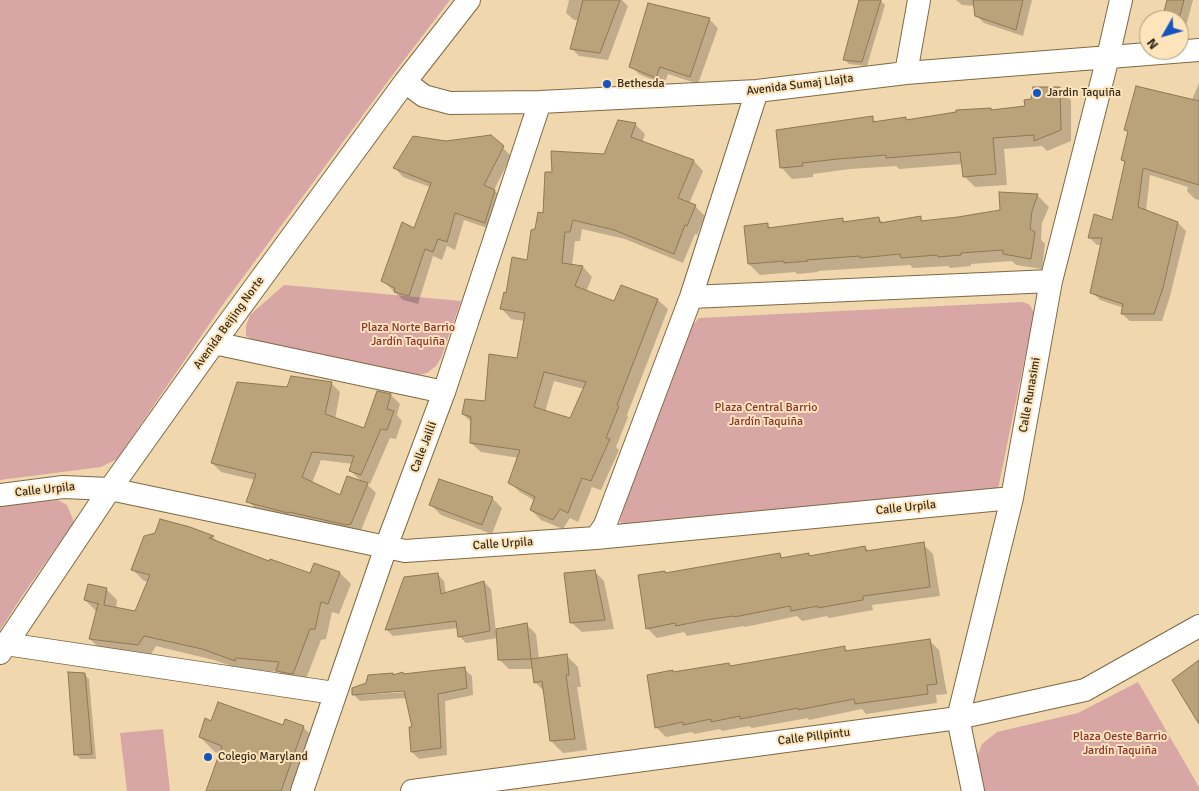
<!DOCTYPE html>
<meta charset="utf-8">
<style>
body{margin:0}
#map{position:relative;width:1199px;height:791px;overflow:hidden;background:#f0d7ae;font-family:Signika,sans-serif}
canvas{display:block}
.north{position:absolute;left:1139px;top:10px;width:50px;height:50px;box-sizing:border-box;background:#fde4ba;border:1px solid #ae9b7b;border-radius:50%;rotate:232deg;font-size:14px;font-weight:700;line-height:20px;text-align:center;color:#372d1d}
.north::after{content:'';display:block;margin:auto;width:18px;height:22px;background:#1554bf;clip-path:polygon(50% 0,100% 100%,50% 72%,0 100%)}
</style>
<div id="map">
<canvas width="1199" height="791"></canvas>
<div class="north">N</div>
</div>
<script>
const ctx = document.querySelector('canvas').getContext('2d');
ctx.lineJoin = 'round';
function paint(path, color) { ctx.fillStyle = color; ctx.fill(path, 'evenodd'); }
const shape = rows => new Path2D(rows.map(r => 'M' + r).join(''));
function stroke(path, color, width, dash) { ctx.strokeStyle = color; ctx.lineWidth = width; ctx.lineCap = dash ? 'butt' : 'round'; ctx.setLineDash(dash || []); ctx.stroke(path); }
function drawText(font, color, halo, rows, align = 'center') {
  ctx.font = font + ' Signika,sans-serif'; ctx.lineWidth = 4; ctx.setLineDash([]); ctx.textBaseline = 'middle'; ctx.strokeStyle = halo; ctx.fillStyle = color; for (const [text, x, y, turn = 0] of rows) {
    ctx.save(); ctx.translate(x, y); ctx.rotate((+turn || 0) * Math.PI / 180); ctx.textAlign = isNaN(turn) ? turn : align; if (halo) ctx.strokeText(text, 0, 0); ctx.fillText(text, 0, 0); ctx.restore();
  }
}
const green = shape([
 [0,0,450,0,394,73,221,307,117,459,101,467,0,480],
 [284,285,461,301,441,358,436,366,427,373,418,375,255,341,246,336,246,326,250,315],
 [1023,302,1030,305,1034,313,998,489,624,526,621,524,620,520,625,505,692,326,699,318],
 [58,500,67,505,74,522,24,593,0,630,0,506],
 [1138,682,1199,787,1199,791,983,791,977,757,982,744,997,732,1078,713],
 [163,729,170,791,127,791,120,733]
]);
const shadow = shape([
 [569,0,622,0,628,6,608,60,579,56,571,48,579,20,574,20,566,13],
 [956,0,1032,0,1023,36,984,23,976,15,975,6,962,5],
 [1168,0,1193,0,1186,26,1179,24,1179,20,1170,20,1164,14],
 [860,1,881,1,885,5,867,66,849,64,844,59],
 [709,19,718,28,698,84,668,74,664,85,639,74,631,66],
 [1199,83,1199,200,1195,199,1187,191,1188,187,1150,175,1146,211,1178,223,1186,231,1170,296,1162,321,1130,321,1122,314,1124,308,1100,300,1092,292,1102,245,1097,245,1089,237,1113,222,1126,163,1122,160,1129,133,1125,129,1192,100],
 [1059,89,1071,100,1071,141,1047,151,1042,146,1004,149,1007,185,975,187,964,176,963,164,899,169,896,166,850,169,813,174,813,177,792,179,781,167,872,118,877,123,906,118,908,121,1026,107,1032,101],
 [618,121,636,125,645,134,642,143,694,161,703,171,689,204,695,206,705,216,697,235,695,234,683,263,625,239,582,229,580,241,575,241,572,266,583,267,592,277,586,292,615,302,658,300,668,309,627,415,628,417,616,447,619,450,601,490,592,487,578,522,570,518,563,529,541,520,531,510,535,501,520,492,510,483,519,458,481,452,471,443,472,423,463,414,486,403,518,360,525,321,511,319,502,309,507,294,528,261,537,230,544,214,553,173,605,155],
 [554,381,584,389,571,420,545,412],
 [491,136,511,156,494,190,503,199,493,230,464,220,455,250,447,246,442,260,433,256,418,304,403,300,382,280,415,229,430,187,403,177,395,168,446,142],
 [1000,193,1038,196,1049,207,1042,223,1041,240,1045,244,1042,269,1016,265,1012,261,971,264,971,266,950,268,948,266,913,268,910,265,818,271,818,272,797,274,795,272,760,275,749,264,767,225,771,228,842,219,846,223,879,219,884,223,920,218,924,222,1002,211],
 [331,383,340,392,335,419,365,430,391,395,400,404,397,415,402,421,396,439,390,438,370,484,365,482,376,493,360,533,257,510,248,501,255,480,221,472,212,463,288,388],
 [321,460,353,464,350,470,362,482,341,497,312,483],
 [492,498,502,508,492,534,441,515,431,505],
 [190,528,213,537,220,544,270,563,311,574,340,573,351,584,339,614,332,612,326,639,321,640,304,684,289,682,279,672,247,669,246,671,214,660,156,646,150,656,101,650,90,639,97,612,85,600,106,589,117,600,116,609,136,613,149,582,144,581,133,570],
 [923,544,933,554,940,596,872,605,873,610,829,618,827,616,802,621,797,616,745,627,744,626,687,636,684,632,657,638,647,628,664,572,667,574,780,555,784,559,808,555,810,557,865,547,869,551],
 [594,571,604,581,614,629,582,632,571,622],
 [438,575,444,581,446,594,484,582,491,589,496,631,526,624,536,634,539,659,566,655,578,667,581,687,577,687,587,750,563,753,551,741,545,692,535,682,533,669,509,669,499,659,498,638,466,643,459,636,458,628,393,636,386,629],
 [929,640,939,650,947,694,936,695,937,703,866,714,862,709,809,720,808,718,752,728,749,726,722,731,720,729,694,734,692,732,666,737,656,727,672,671,674,673,731,667,844,648,849,652],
 [464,669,472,676,473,695,445,701,447,755,419,759,412,752,414,728,407,698,360,701,353,694,393,674,395,676],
 [410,689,410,692,359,695,365,693],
 [84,674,89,679,96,759,80,759,76,754],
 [212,722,303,727,318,742,301,791,207,791,220,754,215,752,200,737]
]);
const building = shape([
 [583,0,620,0,600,53,570,49,583,0],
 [859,0,881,0,862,62,843,60,859,0],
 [973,0,1023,0,1016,30,975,16,973,0],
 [1167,0,1184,0,1179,19,1163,15,1167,0],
 [648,3,710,18,690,77,660,67,656,78,629,67,648,3],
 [1136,86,1199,101,1199,185,1143,168,1138,207,1178,222,1163,288,1154,314,1121,314,1123,304,1090,293,1102,238,1088,238,1094,214,1112,220,1125,161,1121,160,1128,131,1124,130,1136,86],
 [1033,87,1060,87,1061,130,1034,141,1034,135,993,138,996,174,963,177,960,152,886,158,886,155,838,159,802,163,803,166,780,168,776,130,873,116,873,122,906,117,906,120,956,112,956,110,991,108,991,110,1025,106,1024,100,1031,99,1033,87],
 [618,120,636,123,631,137,694,160,678,198,696,205,687,226,685,225,674,254,614,230,573,220,570,232,565,232,562,263,583,266,575,286,614,301,621,285,658,299,617,405,619,406,606,438,610,439,591,481,582,478,568,513,560,509,553,520,530,510,535,497,508,483,520,450,470,443,471,417,462,414,465,399,485,401,489,354,517,358,525,313,500,309,504,292,506,293,512,257,527,260,531,230,535,229,538,212,543,213,545,172,552,172,551,151,604,154,618,120],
 [544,372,586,382,570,418,534,407,544,372],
 [491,135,504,146,484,185,495,190,485,223,455,213,447,242,438,239,433,252,425,249,409,296,394,292,395,288,381,281,402,222,414,228,431,183,393,168,413,136,446,141,491,135],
 [999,192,1038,194,1032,211,1030,229,1035,232,1031,259,1003,254,1003,250,961,253,961,255,938,257,937,255,901,258,900,254,860,258,860,256,807,260,808,261,784,263,784,261,748,264,744,226,768,223,768,228,843,218,843,222,879,217,880,223,921,216,921,221,958,217,1000,210,999,192],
 [291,376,332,382,325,414,364,428,377,391,391,394,387,409,394,411,387,430,381,429,361,475,349,471,354,456,312,452,302,477,340,495,347,476,368,483,351,524,346,525,289,512,288,513,246,502,256,474,211,463,237,382,287,387,291,376],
 [439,479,493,497,482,525,429,505,439,479],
 [160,519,190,527,214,536,209,538,269,561,270,559,310,573,314,563,340,572,328,604,321,602,315,629,310,629,293,674,276,671,279,662,236,658,235,661,202,649,144,636,138,645,89,639,98,604,99,604,84,600,88,584,107,588,104,605,135,611,150,575,131,570,144,536,155,533,160,519],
 [924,542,930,587,863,596,863,600,818,608,818,606,791,611,790,606,734,617,733,616,705,620,676,626,675,623,646,629,638,575,665,571,665,573,780,553,781,558,809,553,809,556,865,546,866,551,924,542],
 [595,570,605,620,570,623,564,573,595,570],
 [438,573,441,594,484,581,490,631,458,637,456,621,385,630,404,577,438,573],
 [527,623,531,659,498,660,496,629,527,623],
 [930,639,937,684,927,685,928,694,855,704,854,699,798,710,798,708,740,719,740,716,711,722,711,719,683,725,683,722,655,728,647,675,673,670,673,672,729,663,730,666,845,646,845,651,930,639],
 [567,654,569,675,566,675,575,739,550,741,542,681,534,683,531,659,567,654],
 [1199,660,1199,724,1172,680,1199,660],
 [465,667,467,688,438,694,441,748,411,752,409,727,412,727,404,691,352,695,352,688,366,683,368,675,393,673,393,675,403,672,403,674,465,667],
 [68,672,85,673,92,754,74,755,68,672],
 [218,702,283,725,285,719,304,726,281,791,206,791,222,746,199,737,205,718,211,721,218,702]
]);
const minor = shape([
 [906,73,919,0],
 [405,82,424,96,450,103,540,102,757,91,906,73,1199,50],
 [691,297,1051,281],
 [214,343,444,392],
 [0,495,63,487,110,489,405,551,596,538,1012,498],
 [596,538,605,525,691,297,757,91],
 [6,644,334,693],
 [0,653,110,489,214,343,405,82,469,0],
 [302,791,386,547,444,392,540,102],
 [412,791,958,718,1085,690,1199,626],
 [973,791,958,718,1012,498,1051,281,1108,57,1121,0]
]);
const markers = [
 [607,84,5,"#1554bf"],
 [1037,93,5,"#1554bf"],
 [208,757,5,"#1554bf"]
];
const poiNames = [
 ["Bethesda",617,84],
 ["Jardin Taquiña",1047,93],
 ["Colegio Maryland",218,757]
];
const streetNames = [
 ["Avenida Sumaj Llajta",800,85,-7],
 ["Avenida Beijing Norte",229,323,-54],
 ["Calle Runasimi",1030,395,-80],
 ["Calle Jailli",424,447,-69],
 ["Calle Urpila",45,490,-6],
 ["Calle Urpila",906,508,-6],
 ["Calle Urpila",503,544,-4],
 ["Calle Pillpintu",814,737,-7]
];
const parkNames = [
 ["Plaza Norte Barrio",408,328],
 ["Jardín Taquiña",408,342],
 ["Plaza Central Barrio",766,408],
 ["Jardín Taquiña",766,422],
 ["Plaza Oeste Barrio",1120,737],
 ["Jardín Taquiña",1120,751]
];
paint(green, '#d7a6a5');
paint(shadow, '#0003');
paint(building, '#baa37b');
stroke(building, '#8e7851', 1);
stroke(minor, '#7f6942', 24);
stroke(minor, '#fff', 22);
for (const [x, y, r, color] of markers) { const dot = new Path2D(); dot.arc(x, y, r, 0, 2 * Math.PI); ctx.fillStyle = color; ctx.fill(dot); stroke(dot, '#fde4ba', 2); }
drawText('12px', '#372d1d', '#fde4ba', poiNames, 'left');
drawText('12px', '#372d1d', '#fde4ba', streetNames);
drawText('12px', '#8d3136', '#fde4ba', parkNames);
</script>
